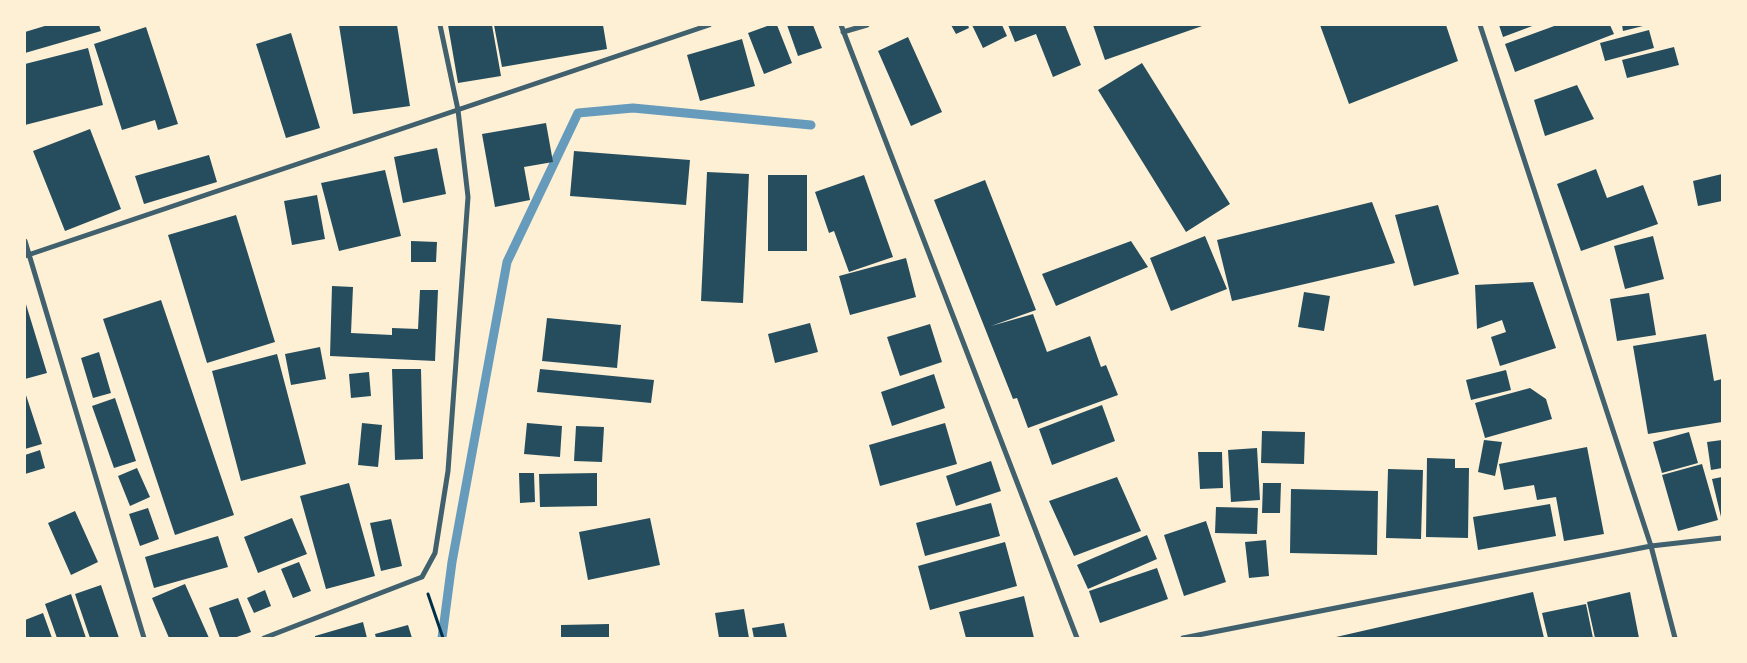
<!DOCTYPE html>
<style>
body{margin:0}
#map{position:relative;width:1747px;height:663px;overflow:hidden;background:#fdf0d5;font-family:Raleway,sans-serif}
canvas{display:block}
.frame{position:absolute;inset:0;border:26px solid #fdf0d5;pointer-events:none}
</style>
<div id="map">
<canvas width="1747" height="663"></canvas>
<div class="frame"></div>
</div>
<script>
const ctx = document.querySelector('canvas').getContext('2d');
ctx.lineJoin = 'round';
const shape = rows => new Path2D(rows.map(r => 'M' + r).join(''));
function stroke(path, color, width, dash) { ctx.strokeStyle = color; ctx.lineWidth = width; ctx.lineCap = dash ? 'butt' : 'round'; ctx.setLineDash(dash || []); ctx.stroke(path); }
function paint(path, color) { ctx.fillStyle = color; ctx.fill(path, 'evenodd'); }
const stream = shape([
 [442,638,452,562,507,262,578,113,633,108,811,125]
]);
const building = shape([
 [48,25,99,25,101,31,25,53,25,32],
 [339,25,397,25,410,106,353,114],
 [448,25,492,25,501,76,458,83],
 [494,25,603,25,607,49,502,67],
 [770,25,777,25,792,63,764,74,748,33],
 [787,25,813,25,822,48,798,56],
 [951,25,968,25,969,28,956,34],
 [972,25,1002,25,1007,36,983,48],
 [1008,25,1065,25,1081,65,1053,77,1036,34,1015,42],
 [1093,25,1205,25,1105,60],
 [1320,25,1446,25,1458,61,1349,104],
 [1499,25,1535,25,1503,37],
 [1557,25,1610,25,1614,34,1515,72,1505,44],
 [1622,25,1643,25,1643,26,1623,31],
 [146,27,178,124,158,130,155,120,122,130,94,44],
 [1649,30,1654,48,1605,61,1600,43],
 [291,33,320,128,286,138,256,44],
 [908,37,942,112,911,126,878,51],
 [742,39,755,86,700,101,687,55],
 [1674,47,1679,65,1627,78,1622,60],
 [88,48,103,105,25,125,25,64],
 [1142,63,1230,204,1186,232,1098,90],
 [1577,85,1594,119,1545,136,1534,100],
 [546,123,553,162,524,167,530,200,495,207,482,134],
 [90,129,121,209,65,231,33,151],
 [437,148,446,194,403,203,394,157],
 [574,151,690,160,686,205,570,196],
 [209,155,217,182,144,204,135,176],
 [1596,169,1607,198,1643,185,1658,224,1581,251,1557,184],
 [385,170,401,236,339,251,321,183],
 [707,172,749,174,743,303,701,301],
 [1722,174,1722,201,1698,206,1693,181],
 [768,175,807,175,807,251,768,251],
 [864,175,893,257,849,272,834,231,829,233,815,192],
 [985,180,1036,310,991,326,1033,314,1047,352,1090,336,1101,367,1106,365,1118,395,1028,428,1017,398,1013,399,934,200],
 [317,195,325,239,292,245,284,201],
 [1372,202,1395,263,1232,301,1217,240],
 [1438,205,1459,274,1414,286,1395,215],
 [236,215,275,342,207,363,168,235],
 [1205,236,1227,289,1171,311,1150,258],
 [1653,236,1664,279,1625,289,1614,246],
 [411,241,437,242,436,262,411,262],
 [1131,241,1148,267,1056,306,1042,274],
 [906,258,916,297,850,315,839,276],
 [1533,282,1556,348,1500,366,1491,337,1506,332,1502,320,1477,329,1475,285],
 [332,286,353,287,351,333,392,335,392,328,418,329,420,290,438,290,435,361,330,356],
 [1304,292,1330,296,1324,331,1298,327],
 [1649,293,1656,335,1617,341,1610,299],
 [161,300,234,515,175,535,103,319],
 [25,301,47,373,25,379],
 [547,318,621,325,617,368,542,361],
 [810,323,818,352,775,363,768,334],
 [930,324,942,362,900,376,887,337],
 [1706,334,1714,381,1722,379,1722,422,1648,434,1633,346],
 [320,347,326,379,291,385,285,354],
 [99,352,111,393,93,398,81,358],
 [277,354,306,464,241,481,212,371],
 [392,369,421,369,423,459,395,460],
 [540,369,654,380,651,403,537,392],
 [1506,370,1511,390,1471,400,1466,380],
 [369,372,371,396,351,398,349,374],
 [934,374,945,408,892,426,881,392],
 [1530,388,1546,399,1552,419,1485,438,1475,403],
 [25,392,42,444,25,449],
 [115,398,136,461,114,468,92,406],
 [1102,405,1115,441,1052,465,1039,429],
 [362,423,382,425,378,467,358,465],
 [527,423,562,426,560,457,524,454],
 [945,423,957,464,880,486,869,445],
 [576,426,604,427,602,462,574,461],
 [1262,431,1305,432,1304,464,1261,463],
 [1689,432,1698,463,1662,473,1653,442],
 [1484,440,1502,442,1495,476,1478,472],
 [1722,440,1722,468,1711,470,1707,442],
 [1587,447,1604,534,1564,541,1556,497,1537,500,1534,485,1504,490,1499,464],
 [1257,448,1260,500,1231,502,1228,450],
 [40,450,45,468,25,474,25,455],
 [1198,452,1222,452,1223,488,1200,489],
 [1427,458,1455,459,1455,468,1469,468,1468,538,1426,537],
 [991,461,1001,491,956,506,946,476],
 [1702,464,1718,520,1678,531,1662,475],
 [137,468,150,497,130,506,118,476],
 [1388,469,1423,470,1421,539,1386,538],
 [519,473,534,473,535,502,520,503],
 [597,473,597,506,540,507,539,474],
 [1117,477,1141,531,1074,556,1049,501],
 [1722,477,1722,517,1721,517,1712,479],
 [349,483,375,576,326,589,300,496],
 [1263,483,1281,483,1280,513,1262,513],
 [1291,489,1378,491,1377,555,1290,553],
 [991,503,1000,536,925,556,916,523],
 [1550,504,1556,536,1478,550,1473,517],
 [1216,507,1258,508,1257,534,1215,533],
 [148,508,159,539,140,546,129,514],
 [75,511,98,562,71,575,48,523],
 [292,518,307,554,258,573,244,537],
 [650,518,660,565,588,580,579,532],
 [391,519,402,566,381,571,370,523],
 [1206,521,1226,582,1184,596,1164,535],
 [1147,535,1157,559,1088,589,1077,565],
 [218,536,228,567,154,588,145,557],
 [1266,540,1269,576,1249,578,1245,542],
 [1005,542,1017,586,930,610,918,566],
 [299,562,311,591,293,598,281,569],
 [1157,568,1168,599,1100,623,1089,591],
 [185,584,209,638,169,638,152,598],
 [101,585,119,638,90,638,75,594],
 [265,590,271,606,254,613,247,598],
 [1533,592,1544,638,1337,638,1336,637],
 [1630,592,1639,638,1595,638,1587,602],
 [71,594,86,638,57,638,45,604],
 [1024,596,1034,638,966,638,959,612],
 [238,598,251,632,234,638,220,638,209,608],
 [1586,604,1593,638,1548,638,1542,613],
 [744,609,749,638,719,638,715,613],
 [43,613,52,638,25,638,25,620],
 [363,622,367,638,315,638,315,636],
 [784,623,787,638,754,638,752,628],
 [609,624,609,638,561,638,561,625],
 [408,625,412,638,376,638,375,634]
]);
const path = shape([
 [428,594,443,638]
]);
const minor = shape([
 [841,25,1077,638],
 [1480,25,1651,546,1675,638],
 [843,32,867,25],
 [25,241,144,638],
 [25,256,709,25],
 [264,638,422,577,435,553,448,471,468,197,458,110,440,25],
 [1183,638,1651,546,1722,538]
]);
stroke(stream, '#669bbc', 9);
paint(building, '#264d5e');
stroke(path, '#003049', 3);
stroke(minor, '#3f606c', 5);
</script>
